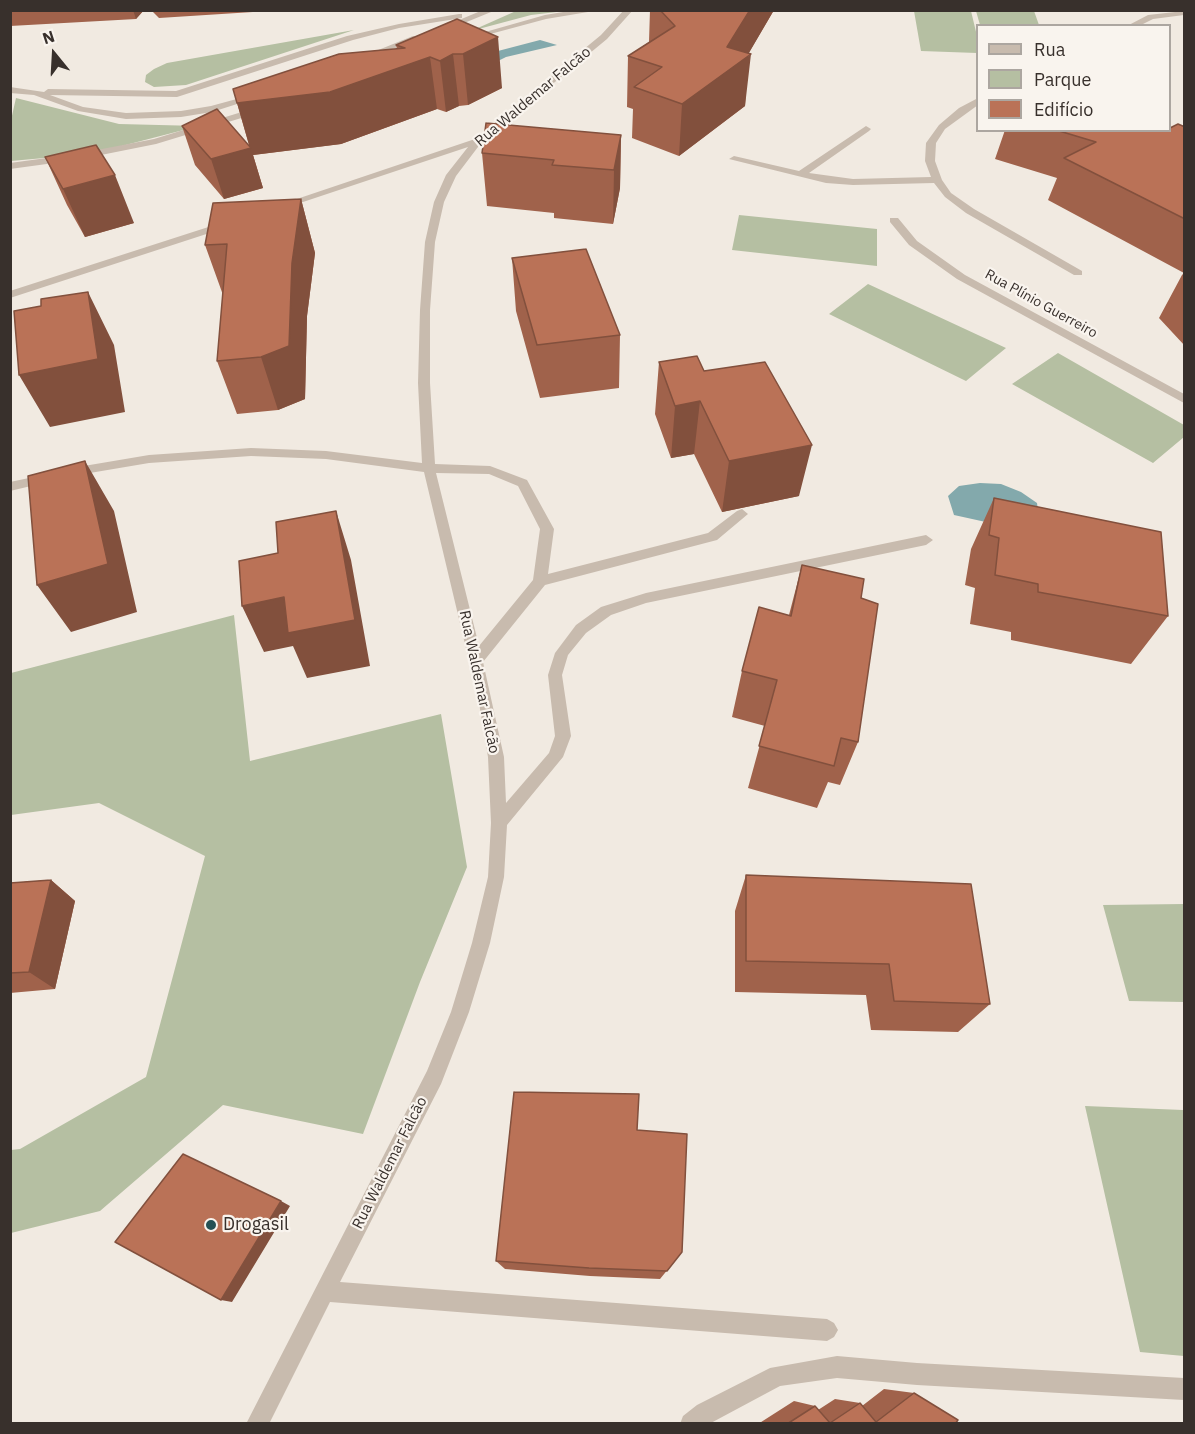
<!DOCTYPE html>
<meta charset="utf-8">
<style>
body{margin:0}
#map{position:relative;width:1195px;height:1434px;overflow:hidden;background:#f1eae1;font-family:"IBM Plex Sans",sans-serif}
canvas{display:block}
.frame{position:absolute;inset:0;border:12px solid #38302c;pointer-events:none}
.legend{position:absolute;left:976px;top:24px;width:195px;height:108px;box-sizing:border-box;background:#f9f4ee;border:2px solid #aca6a0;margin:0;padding:8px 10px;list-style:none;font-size:18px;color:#38302c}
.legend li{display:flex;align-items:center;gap:12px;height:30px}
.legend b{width:30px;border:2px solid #aca6a0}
.north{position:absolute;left:24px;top:24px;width:60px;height:60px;-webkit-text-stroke:4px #f9f4ee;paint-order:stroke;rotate:342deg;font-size:16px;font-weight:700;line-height:24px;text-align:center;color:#38302c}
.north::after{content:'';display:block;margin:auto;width:21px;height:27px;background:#38302c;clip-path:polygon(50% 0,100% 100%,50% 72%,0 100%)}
</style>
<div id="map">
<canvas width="1195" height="1434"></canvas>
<div class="frame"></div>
<ul class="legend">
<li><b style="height:8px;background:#c8bbae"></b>Rua</li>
<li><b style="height:16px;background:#b5bfa2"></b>Parque</li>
<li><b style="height:16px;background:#ba7257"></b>Edifício</li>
</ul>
<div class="north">N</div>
</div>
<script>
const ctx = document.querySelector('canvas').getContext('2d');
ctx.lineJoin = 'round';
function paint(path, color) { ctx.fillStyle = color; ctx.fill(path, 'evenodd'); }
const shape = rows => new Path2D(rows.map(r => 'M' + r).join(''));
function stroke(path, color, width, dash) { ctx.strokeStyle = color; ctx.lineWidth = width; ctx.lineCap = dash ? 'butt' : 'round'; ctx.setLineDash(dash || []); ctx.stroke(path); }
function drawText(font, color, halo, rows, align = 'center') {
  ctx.font = font + ' "IBM Plex Sans",sans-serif'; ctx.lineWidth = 4.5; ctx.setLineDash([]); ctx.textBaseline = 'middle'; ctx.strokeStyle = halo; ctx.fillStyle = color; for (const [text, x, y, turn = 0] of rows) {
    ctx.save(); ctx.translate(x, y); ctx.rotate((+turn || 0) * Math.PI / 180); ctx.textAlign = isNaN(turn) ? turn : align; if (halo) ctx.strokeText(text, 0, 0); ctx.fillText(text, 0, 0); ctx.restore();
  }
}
const green = shape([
 [516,11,565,11,531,15,471,31],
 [914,11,971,11,977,36,977,53,921,51],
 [976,11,1034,11,1039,25,980,25],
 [354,30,186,85,154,87,145,82,146,75,154,69,167,63],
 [16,98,119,124,199,126,114,148,55,157,11,161,11,120],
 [739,215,877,229,877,266,732,250],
 [868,284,1006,348,966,381,829,314],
 [1058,353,1184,425,1184,437,1153,463,1012,384],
 [234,615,250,761,441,714,467,867,420,982,363,1134,223,1105,100,1211,11,1233,11,1150,20,1149,146,1077,205,856,99,803,11,815,11,673],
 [1184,904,1184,1002,1129,1001,1103,905],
 [1085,1106,1183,1110,1184,1356,1140,1352]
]);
const water = shape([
 [540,40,557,45,506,57,494,63,475,57],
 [980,483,1001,484,1021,492,1037,503,1039,517,1013,528,954,515,948,496,959,486]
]);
const minor = shape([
 [483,10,496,10,447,30,440,28,483,10],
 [575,10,600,10,546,19,468,40,464,38,545,15,575,10],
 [624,10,633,10,607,39,481,143,456,176,444,202,435,242,430,310,430,383,435,464,490,466,527,480,554,529,548,574,708,533,737,511,742,509,748,514,717,540,545,585,483,662,504,757,506,803,549,753,555,736,548,675,555,653,576,625,601,607,646,593,926,535,933,540,926,545,646,603,611,615,586,633,568,655,562,675,571,736,563,757,507,825,504,877,490,943,469,1012,441,1084,340,1282,827,1319,834,1323,838,1330,834,1337,827,1341,330,1302,269,1424,246,1424,427,1071,451,1012,472,943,488,877,491,823,488,757,479,703,424,472,326,459,251,456,149,463,72,476,66,472,72,468,149,455,251,448,326,451,422,463,418,383,420,310,425,242,434,202,446,175,468,147,285,208,276,206,475,139,601,35,624,10],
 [436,473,489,474,518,486,540,529,533,580,479,646,436,473],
 [1184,11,1184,15,1153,19,1139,26,1127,26,1148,15,1184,11],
 [459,14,462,14,462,18,399,28,353,40,177,97,50,95,83,107,126,113,181,111,211,106,255,94,259,97,212,112,181,117,126,119,78,111,34,95,10,93,10,87,44,92,48,89,176,91,347,36,399,24,459,14],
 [413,36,420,38,368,59,361,57,413,36],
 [978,98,978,105,945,129,936,143,935,161,942,180,951,193,974,209,1082,271,1082,275,1074,275,966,213,945,197,934,183,853,185,826,183,729,159,734,156,799,171,866,126,871,129,869,131,809,173,853,179,931,177,925,161,926,143,939,125,959,108,978,98],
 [258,107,261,108,261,112,156,144,76,160,10,169,10,163,76,154,154,139,258,107],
 [890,218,898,218,917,241,965,275,1184,394,1184,403,957,279,909,245,890,222,890,218],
 [227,221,232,224,231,226,10,298,10,291,227,221],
 [48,474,52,475,54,478,52,481,10,491,10,482,48,474],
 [837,1356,917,1363,1184,1378,1184,1400,917,1385,837,1378,780,1386,709,1424,680,1424,683,1416,697,1405,770,1368,837,1356]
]);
const wall = shape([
 [10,10,144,10,136,19,10,26],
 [151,10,284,10,159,18],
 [650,10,774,10,748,54,745,106,679,156,632,138,633,109,627,107,628,56,649,42],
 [457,19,502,88,468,105,459,106,446,112,437,109,341,144,253,155,263,188,224,199,195,165,182,126,249,145,237,103,397,49,396,45],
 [1185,127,1185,346,1159,318,1182,275,1184,273,1048,200,1057,178,995,159,1005,130,1170,130],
 [621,135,620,188,613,224,554,218,554,213,487,206,482,153],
 [45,157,134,223,85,237,67,205],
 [301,199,315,253,307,316,305,399,278,410,237,414,217,361,223,295,205,245],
 [512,258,620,335,619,388,540,398,516,311],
 [659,362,704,371,799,496,722,512,694,454,671,458,655,414],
 [994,498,1168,616,1131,664,1011,640,1011,632,970,624,975,588,965,585,971,549],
 [802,565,861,598,858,742,840,785,828,782,817,808,748,788,765,726,732,717,742,671,789,615],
 [746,875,990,1004,958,1032,871,1030,866,995,735,992,735,911],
 [51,880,75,901,55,989,10,993,10,883],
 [637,1130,682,1252,660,1279,590,1276,505,1269,496,1261],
 [884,1389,914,1393,955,1424,758,1424,794,1401,815,1406,818,1410,835,1399,860,1403,862,1406]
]);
const shadedWall = shape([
 [133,10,144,10,136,19],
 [750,10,774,10,746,58,751,54,745,106,679,156,682,104],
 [498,37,502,88,468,105,463,54],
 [453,54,459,106,446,112,440,61],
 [430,57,437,109,341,144,253,155,263,188,224,199,211,159,250,148,237,103],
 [621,135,620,188,613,224,614,170],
 [115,175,134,223,85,237,63,189],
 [301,199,315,253,307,316,305,399,278,410,261,357,292,263],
 [88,292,114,345,125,412,50,427,19,375],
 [700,401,694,454,671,458,675,406],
 [812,445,799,496,722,512,729,461],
 [85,461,114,511,137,612,71,632,37,585],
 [336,511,351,560,370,666,307,678,293,646,264,652,242,606],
 [51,880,75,901,55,989,29,972],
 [281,1201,290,1206,232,1302,221,1300]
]);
const building = shape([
 [660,10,750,10,727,47,751,54,682,104,634,87,662,67,628,56,675,26,660,10],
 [457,19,498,37,463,54,453,54,440,61,430,57,330,92,237,103,233,89,339,54,405,48,396,45,457,19],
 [217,109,251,148,211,159,182,126,217,109],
 [486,123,621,135,614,170,552,165,554,160,482,153,486,123],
 [1178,124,1185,127,1185,219,1064,158,1096,142,1056,130,1170,130,1170,128,1178,124],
 [96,145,115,175,63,189,45,157,96,145],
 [301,199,292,263,289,346,261,357,217,361,227,244,205,245,213,203,301,199],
 [586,249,620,335,537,345,512,258,586,249],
 [88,292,98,359,19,375,14,311,41,306,41,299,88,292],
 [697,356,704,371,765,362,812,445,729,461,700,401,675,406,659,362,697,356],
 [85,461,108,564,37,585,28,476,85,461],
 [994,498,1161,532,1168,616,1038,592,1038,584,995,575,999,538,989,535,994,498],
 [336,511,355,620,288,633,284,597,242,606,239,561,278,553,276,522,336,511],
 [802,565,864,579,861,598,878,604,858,742,841,738,834,766,759,746,777,680,742,671,759,607,791,616,802,565],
 [746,875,971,884,990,1004,894,1001,889,964,746,961,746,875],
 [51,880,29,972,10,973,10,883,51,880],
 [514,1092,639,1094,637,1130,687,1134,682,1252,667,1271,589,1268,496,1261,514,1092],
 [183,1154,281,1201,221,1300,115,1242,183,1154],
 [914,1393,958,1420,955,1424,787,1424,815,1406,830,1423,860,1403,876,1422,914,1393]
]);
const markers = [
 [211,1225,6,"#255155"]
];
const farStreetnames = [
 ["Rua Plínio Guerreiro",1041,304,29]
];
const streetNames = [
 ["Rua Waldemar Falcão",533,97,-40],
 ["Rua Waldemar Falcão",479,682,78],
 ["Rua Waldemar Falcão",390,1163,-63]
];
const nearPoinames = [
 ["Drogasil",223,1225]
];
paint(green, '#b5bfa2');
paint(water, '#83a9ac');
paint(minor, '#c8bbae');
paint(wall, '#a0624b');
paint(shadedWall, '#82503d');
paint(building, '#ba7257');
stroke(building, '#82503d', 1.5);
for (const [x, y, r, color] of markers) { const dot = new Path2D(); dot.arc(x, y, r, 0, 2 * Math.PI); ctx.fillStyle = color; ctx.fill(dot); stroke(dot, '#f9f4ee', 2); }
drawText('14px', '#38302c', '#f9f4ee', farStreetnames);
drawText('15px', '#38302c', '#f9f4ee', streetNames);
drawText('18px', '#38302c', '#f9f4ee', nearPoinames, 'left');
</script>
